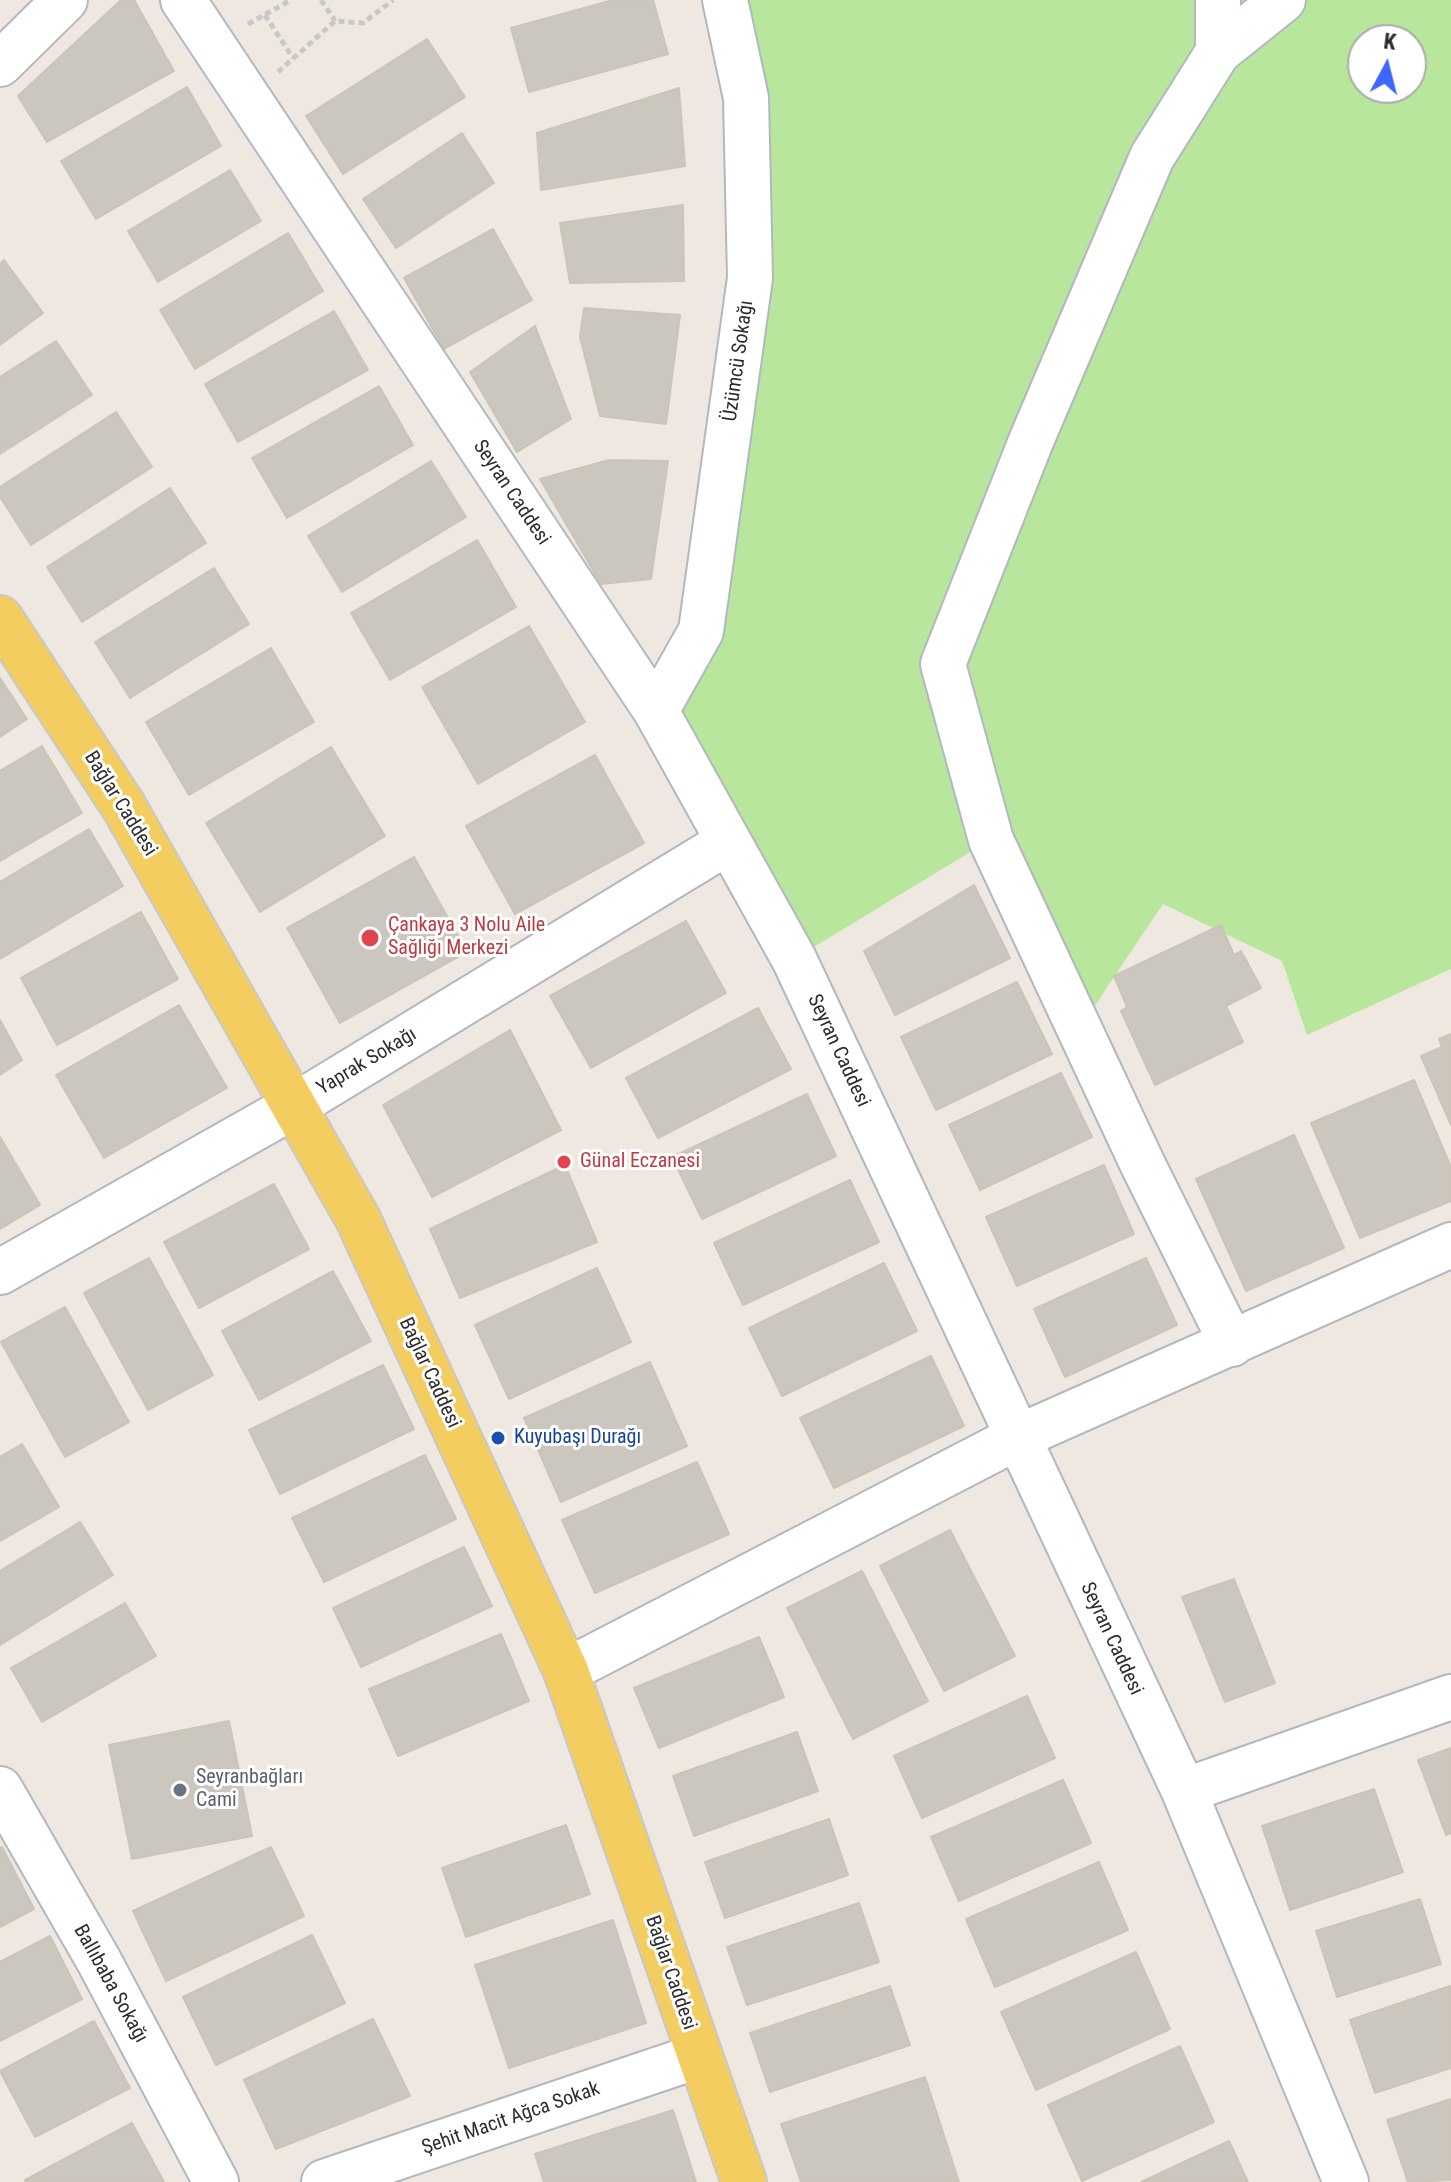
<!DOCTYPE html>
<meta charset="utf-8">
<style>
body{margin:0}
#map{position:relative;width:1451px;height:2182px;overflow:hidden;background:#efe8e0;font-family:"Roboto Condensed",sans-serif}
canvas{display:block}
.north{position:absolute;left:1347px;top:24px;width:80px;height:80px;box-sizing:border-box;background:#fff;border:2px solid #ababab;border-radius:50%;rotate:7deg;font-size:22px;font-weight:700;line-height:32px;text-align:center;color:#2d2d2d}
.north::after{content:'';display:block;margin:auto;width:28px;height:36px;background:#3e67fd;clip-path:polygon(50% 0,100% 100%,50% 72%,0 100%)}
</style>
<div id="map">
<canvas width="1451" height="2182"></canvas>
<div class="north">K</div>
</div>
<script>
const ctx = document.querySelector('canvas').getContext('2d');
ctx.lineJoin = 'round';
function paint(path, color) { ctx.fillStyle = color; ctx.fill(path, 'evenodd'); }
const shape = rows => new Path2D(rows.map(r => 'M' + r).join(''));
function stroke(path, color, width, dash) { ctx.strokeStyle = color; ctx.lineWidth = width; ctx.lineCap = dash ? 'butt' : 'round'; ctx.setLineDash(dash || []); ctx.stroke(path); }
function drawText(font, color, halo, rows, align = 'center') {
  ctx.font = font + ' "Roboto Condensed",sans-serif'; ctx.lineWidth = 6; ctx.setLineDash([]); ctx.textBaseline = 'middle'; ctx.strokeStyle = halo; ctx.fillStyle = color; for (const [text, x, y, turn = 0] of rows) {
    ctx.save(); ctx.translate(x, y); ctx.rotate((+turn || 0) * Math.PI / 180); ctx.textAlign = isNaN(turn) ? turn : align; if (halo) ctx.strokeText(text, 0, 0); ctx.fillText(text, 0, 0); ctx.restore();
  }
}
const green = shape([
 [725,0,1451,0,1451,969,1307,1035,1282,961,1163,904,1079,1029,990,840,794,959,656,711,701,631,750,278],
 [1363,40,1411,40,1411,88,1363,88]
]);
const building = shape([
 [121,0,134,0,174,71,47,142,18,96,121,0],
 [613,0,653,0,668,54,529,92,511,28,613,0],
 [427,39,465,97,343,174,306,116,427,39],
 [187,87,221,146,96,219,61,161,187,87],
 [679,88,685,166,541,190,537,133,679,88],
 [462,133,494,183,396,248,363,199,462,133],
 [230,170,261,221,158,282,128,231,230,170],
 [683,205,684,281,570,283,560,223,683,205],
 [493,229,532,300,444,349,404,278,493,229],
 [288,233,323,291,195,369,160,310,288,233],
 [4,260,43,313,0,345,0,264,4,260],
 [584,308,680,315,666,424,600,416,580,337,584,308],
 [334,311,368,370,238,442,205,384,334,311],
 [535,326,571,419,517,452,470,372,535,326],
 [56,341,92,395,0,454,0,377,56,341],
 [379,386,413,445,287,518,252,458,379,386],
 [116,412,152,467,31,545,0,497,0,487,116,412],
 [609,460,668,461,651,579,601,584,540,479,609,460],
 [431,461,466,517,342,592,308,536,431,461],
 [170,488,206,543,82,622,47,567,170,488],
 [477,540,516,607,390,680,351,613,477,540],
 [214,568,249,624,130,698,95,642,214,568],
 [529,626,585,722,478,784,422,687,529,626],
 [271,648,314,722,189,795,146,722,271,648],
 [0,678,27,719,0,737,0,678],
 [42,746,82,813,0,861,0,771,42,746],
 [331,747,385,836,260,912,206,823,331,747],
 [595,755,644,843,515,914,466,826,595,755],
 [89,829,123,886,0,959,0,882,89,829],
 [414,857,467,952,340,1023,287,928,414,857],
 [974,885,1010,958,895,1015,864,951,974,885],
 [141,912,178,979,57,1045,21,978,141,912],
 [686,921,726,993,591,1068,550,996,686,921],
 [1221,925,1234,955,1241,951,1261,988,1226,1006,1243,1042,1155,1085,1121,1011,1127,1007,1114,976,1221,925],
 [1017,982,1052,1054,936,1110,901,1037,1017,982],
 [179,1005,227,1088,104,1158,56,1075,179,1005],
 [758,1008,791,1069,658,1138,626,1078,758,1008],
 [0,1020,22,1060,0,1075,0,1020],
 [510,1030,561,1130,432,1197,383,1105,510,1030],
 [1451,1034,1451,1125,1421,1056,1442,1047,1439,1039,1451,1034],
 [1061,1073,1092,1137,980,1190,949,1125,1061,1073],
 [1414,1080,1451,1167,1451,1201,1360,1238,1311,1123,1414,1080],
 [807,1094,836,1156,702,1219,672,1157,807,1094],
 [1294,1135,1344,1248,1246,1291,1196,1179,1294,1135],
 [0,1137,40,1205,0,1229,0,1137],
 [565,1165,597,1242,460,1298,430,1229,565,1165],
 [1104,1165,1134,1234,1017,1286,986,1217,1104,1165],
 [850,1180,879,1242,743,1305,714,1243,850,1180],
 [274,1184,309,1249,199,1308,164,1242,274,1184],
 [149,1258,213,1375,148,1410,84,1293,149,1258],
 [1146,1258,1177,1325,1065,1377,1034,1309,1146,1258],
 [884,1263,917,1331,782,1396,749,1328,884,1263],
 [597,1268,631,1342,509,1399,475,1325,597,1268],
 [333,1271,371,1341,259,1400,222,1331,333,1271],
 [65,1307,129,1422,65,1457,1,1342,65,1307],
 [931,1356,964,1426,834,1488,800,1418,931,1356],
 [650,1362,687,1446,561,1502,524,1418,650,1362],
 [383,1365,414,1429,280,1494,249,1430,383,1365],
 [22,1444,59,1507,0,1541,0,1457,22,1444],
 [425,1455,456,1519,324,1582,292,1518,425,1455],
 [697,1462,729,1534,595,1593,562,1520,697,1462],
 [80,1522,113,1575,0,1645,0,1571,80,1522],
 [950,1530,1015,1656,944,1691,880,1566,950,1530],
 [464,1547,492,1606,361,1667,333,1608,464,1547],
 [862,1571,928,1701,853,1739,787,1608,862,1571],
 [1234,1579,1275,1683,1225,1702,1182,1597,1234,1579],
 [125,1603,156,1656,42,1722,11,1668,125,1603],
 [501,1634,529,1701,398,1756,369,1689,501,1634],
 [759,1637,784,1697,659,1748,634,1688,759,1637],
 [1027,1696,1055,1758,922,1818,894,1756,1027,1696],
 [229,1721,252,1836,132,1859,109,1745,229,1721],
 [797,1732,818,1791,694,1836,673,1776,797,1732],
 [1451,1748,1451,1833,1446,1835,1418,1760,1451,1748],
 [1063,1780,1091,1843,959,1901,931,1837,1063,1780],
 [1374,1789,1403,1872,1290,1910,1262,1826,1374,1789],
 [829,1819,848,1875,725,1918,705,1862,829,1819],
 [566,1825,590,1894,466,1937,442,1868,566,1825],
 [2,1847,34,1909,0,1927,0,1848,2,1847],
 [271,1847,304,1916,166,1981,133,1911,271,1847],
 [1099,1862,1128,1930,995,1987,966,1919,1099,1862],
 [1420,1899,1441,1964,1337,1997,1316,1931,1420,1899],
 [859,1903,879,1962,747,2005,727,1947,859,1903],
 [613,1920,646,2023,509,2068,475,1965,613,1920],
 [312,1935,345,2003,216,2065,183,1997,312,1935],
 [50,1936,82,1999,0,2041,0,1962,50,1936],
 [1136,1952,1170,2029,1036,2090,1001,2012,1136,1952],
 [890,1986,910,2045,770,2092,750,2033,890,1986],
 [1450,1986,1451,2068,1375,2093,1350,2020,1450,1986],
 [373,2019,410,2096,276,2149,244,2080,373,2019],
 [94,2021,130,2088,35,2137,0,2071,94,2021],
 [1180,2046,1214,2122,1082,2181,1048,2105,1180,2046],
 [925,2077,959,2182,801,2182,781,2124,925,2077],
 [1451,2099,1451,2180,1408,2182,1387,2120,1451,2099],
 [673,2110,696,2182,544,2182,535,2154,673,2110],
 [132,2123,164,2182,26,2182,25,2180,132,2123],
 [1229,2141,1248,2182,1141,2182,1229,2141]
]);
const path = shape([
 [321,0,335,21],
 [265,15,293,58],
 [248,24,291,0],
 [278,72,335,21,363,23,393,0]
]);
const minor = shape([
 [183,0,656,711,794,959,1184,1791,1346,2182],
 [1218,0,1218,52,1152,157,1031,441,943,664,991,840,1142,1163,1232,1344],
 [1218,52,1283,0],
 [0,64,65,0],
 [656,711,701,631,750,278,746,98,725,0],
 [0,1272,294,1106,728,842],
 [566,1671,1016,1438,1451,1245],
 [0,1789,99,1961,216,2182],
 [1184,1791,1451,1697],
 [324,2182,698,2056]
]);
const major = shape([
 [0,618,124,807,358,1219,566,1671,744,2182]
]);
const markers = [
 [370,938,10,"#e0444e"],
 [564,1162,8,"#e0444e"],
 [498,1438,8,"#1a4fb4"],
 [180,1790,8,"#6b7280"]
];
const streetNames = [
 ["Üzümcü Sokağı",739,361,-82],
 ["Seyran Caddesi",511,493,56],
 ["Bağlar Caddesi",120,804,58],
 ["Seyran Caddesi",838,1051,65],
 ["Yaprak Sokağı",367,1062,-31],
 ["Bağlar Caddesi",429,1373,65],
 ["Seyran Caddesi",1111,1639,65],
 ["Bağlar Caddesi",670,1973,71],
 ["Ballıbaba Sokağı",110,1984,61],
 ["Şehit Macit Ağca Sokak",511,2119,-19]
];
const healthNames = [
 ["Çankaya 3 Nolu Aile",388,926],
 ["Sağlığı Merkezi",388,949],
 ["Günal Eczanesi",580,1162]
];
const transitNames = [
 ["Kuyubaşı Durağı",514,1438]
];
const worshipNames = [
 ["Seyranbağları",196,1778],
 ["Cami",196,1801]
];
paint(green, '#b7e69c');
paint(building, '#cbc6be');
stroke(building, '#cbc4b9', 2);
stroke(minor, '#b3b7c1', 48);
stroke(major, '#c8c8c8', 48);
stroke(path, '#c8c8c8', 5, [6, 4]);
stroke(minor, '#fff', 44);
stroke(major, '#f4cd60', 44);
for (const [x, y, r, color] of markers) { const dot = new Path2D(); dot.arc(x, y, r, 0, 2 * Math.PI); ctx.fillStyle = color; ctx.fill(dot); stroke(dot, '#fff', 3); }
drawText('20px', '#2d2d2d', '#fff', streetNames);
drawText('20px', '#be3a42', '#fff', healthNames, 'left');
drawText('20px', '#164399', '#fff', transitNames, 'left');
drawText('20px', '#5b616d', '#fff', worshipNames, 'left');
</script>
